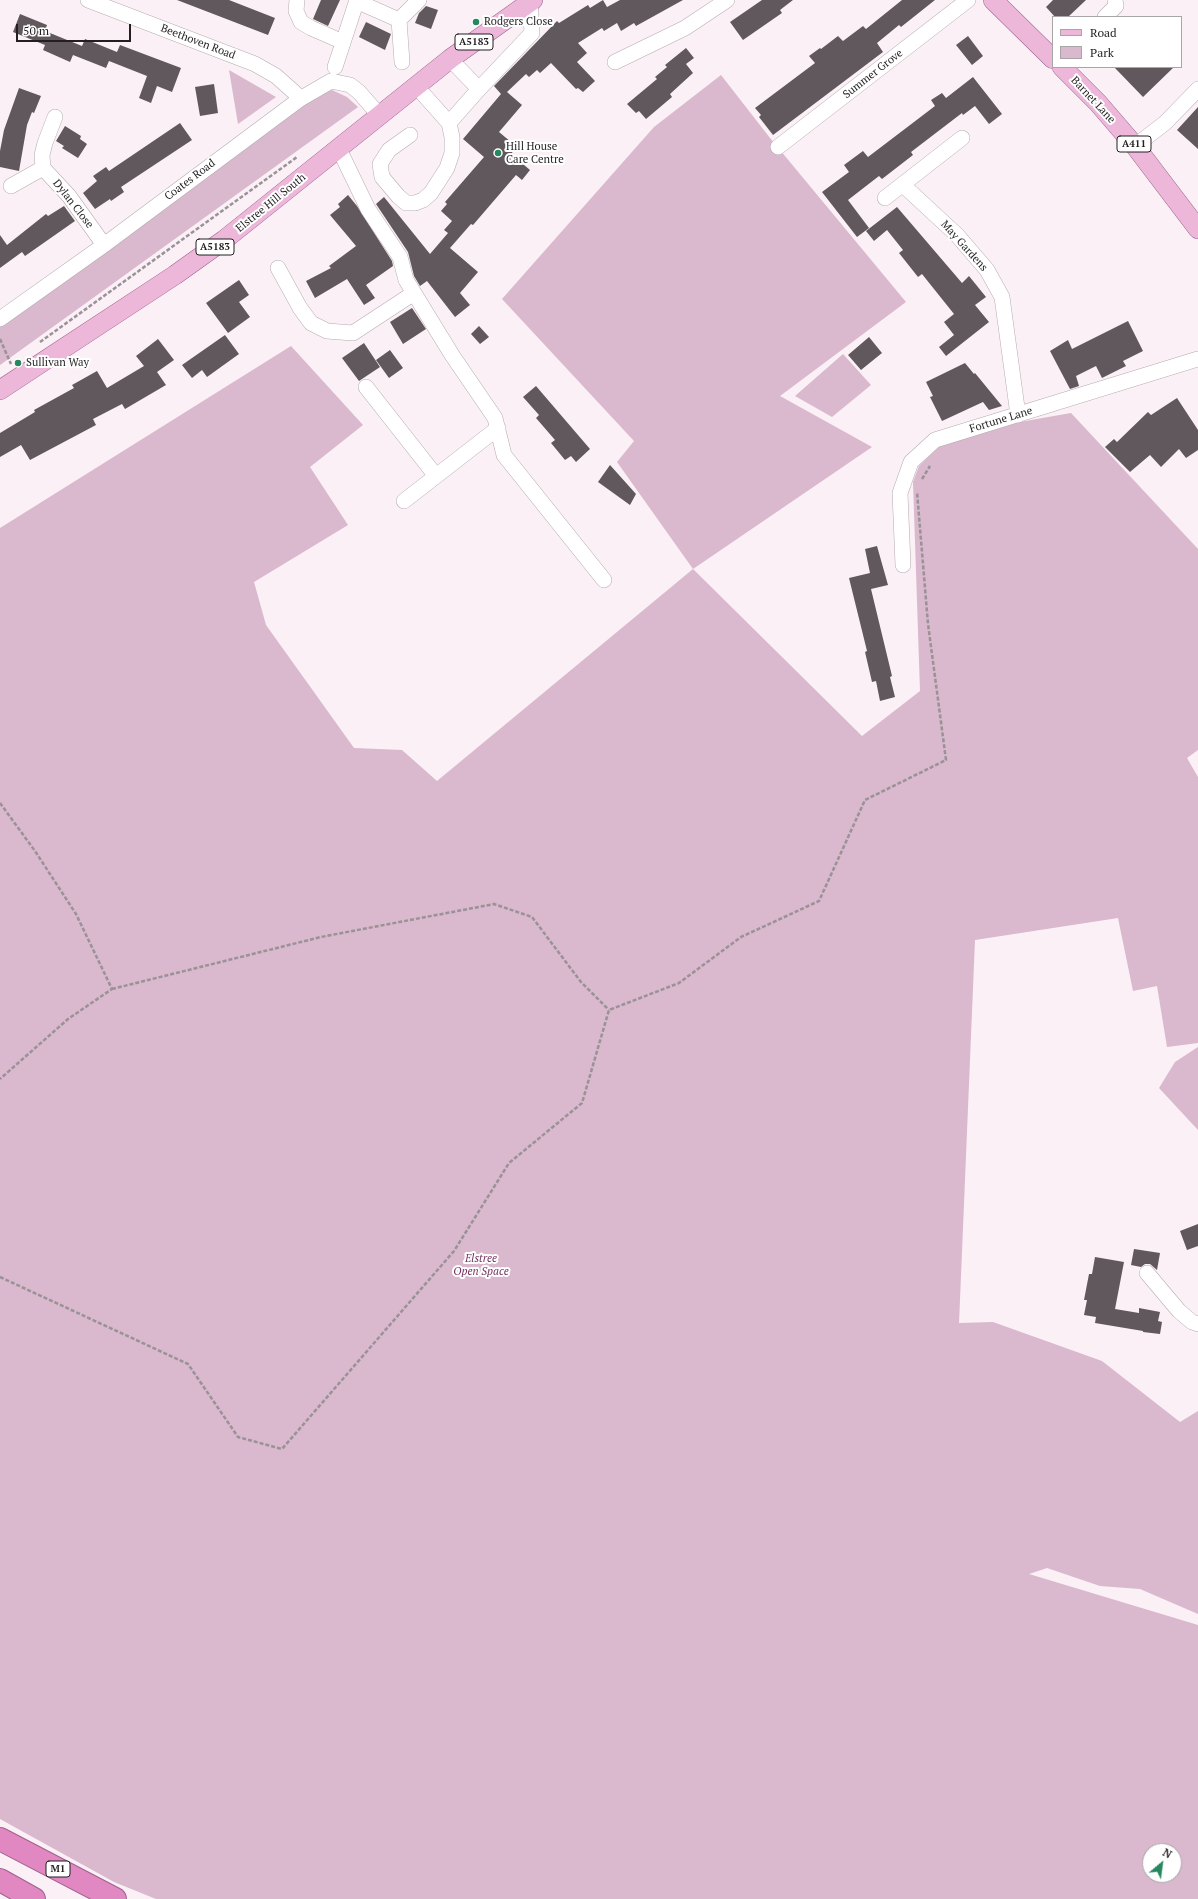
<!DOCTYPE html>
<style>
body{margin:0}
#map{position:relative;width:1198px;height:1899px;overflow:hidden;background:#faf0f6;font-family:"PT Serif",serif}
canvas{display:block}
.legend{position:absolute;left:1052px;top:16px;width:130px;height:52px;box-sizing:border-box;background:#fff;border:1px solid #a7a5a6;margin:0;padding:5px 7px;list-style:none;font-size:12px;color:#231f21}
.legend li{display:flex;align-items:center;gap:8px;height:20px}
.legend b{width:20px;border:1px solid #a7a5a6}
.north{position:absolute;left:1142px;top:1843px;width:40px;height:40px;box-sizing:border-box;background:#fff;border:1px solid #a7a5a6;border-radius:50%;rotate:29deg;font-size:11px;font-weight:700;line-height:16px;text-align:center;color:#231f21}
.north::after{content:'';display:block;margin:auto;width:14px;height:18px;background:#27875f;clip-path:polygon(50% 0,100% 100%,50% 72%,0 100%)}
.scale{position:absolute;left:16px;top:24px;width:115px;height:18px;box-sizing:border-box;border:2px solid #231f21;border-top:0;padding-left:5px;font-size:12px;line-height:14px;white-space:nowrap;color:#231f21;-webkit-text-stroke:3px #fff;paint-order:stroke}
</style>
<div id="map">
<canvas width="1198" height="1899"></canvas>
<ul class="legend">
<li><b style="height:5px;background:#edb7da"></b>Road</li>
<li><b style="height:11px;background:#dab8cd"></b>Park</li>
</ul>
<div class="north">N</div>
<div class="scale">50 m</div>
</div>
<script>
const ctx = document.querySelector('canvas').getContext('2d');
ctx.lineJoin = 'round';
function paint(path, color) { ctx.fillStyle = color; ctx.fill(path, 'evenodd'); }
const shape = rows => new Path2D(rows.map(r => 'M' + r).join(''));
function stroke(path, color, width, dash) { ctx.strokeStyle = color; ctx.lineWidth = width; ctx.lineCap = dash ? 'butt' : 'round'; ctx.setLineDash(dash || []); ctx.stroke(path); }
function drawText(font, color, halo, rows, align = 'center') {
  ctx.font = font + ' "PT Serif",serif'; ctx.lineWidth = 4; ctx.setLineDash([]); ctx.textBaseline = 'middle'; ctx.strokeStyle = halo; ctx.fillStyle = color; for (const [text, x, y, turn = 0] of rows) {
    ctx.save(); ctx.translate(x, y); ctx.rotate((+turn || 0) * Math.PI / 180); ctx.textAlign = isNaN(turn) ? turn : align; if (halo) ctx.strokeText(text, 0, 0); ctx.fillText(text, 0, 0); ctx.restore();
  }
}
const green = shape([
 [229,70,276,97,238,124],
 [721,75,770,138,906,302,780,396,872,447,693,569,862,736,920,691,913,482,919,466,940,446,997,426,1071,413,1198,549,1198,750,1187,758,1198,777,1198,1043,1167,1047,1157,986,1133,991,1118,918,975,940,959,1323,993,1322,1102,1361,1180,1422,1198,1411,1198,1614,1140,1589,1100,1586,1047,1568,1029,1574,1198,1625,1198,1899,156,1899,114,1882,0,1819,0,528,291,346,363,425,310,467,348,525,254,582,266,625,354,748,402,750,437,781,693,569,617,462,634,441,502,299,654,127],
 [1150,1851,1174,1851,1174,1875,1150,1875],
 [332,90,347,97,358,107,0,365,0,322,314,97],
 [843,354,871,385,832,417,795,396],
 [1198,1047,1198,1130,1159,1088,1175,1062]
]);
const building = shape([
 [177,0,229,0,275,18,268,35],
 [321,0,340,0,328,26,313,19],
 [603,0,607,7,620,0,683,0,636,26,634,23,621,31,617,23,604,31,602,28,578,43,587,53,577,62,595,81,583,92,578,88,576,89,551,63,540,73,537,70,529,77,526,74,507,92,522,105,499,132,517,147,511,154,530,170,522,180,516,175,473,225,471,224,450,248,478,272,460,293,470,305,455,317,427,281,420,286,414,276,408,252,376,204,384,197,430,254,448,233,444,230,452,221,441,211,447,204,445,202,484,157,463,139,501,94,494,86,557,21,559,23,588,5,590,8],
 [762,0,793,0,780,10,782,13,743,40,730,22],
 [902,0,935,0,901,27,899,25,877,43,883,52,773,135,759,117,761,115,755,108,815,63,809,56,820,48,821,49,838,36,843,41,863,26,866,29],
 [1053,0,1086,0,1068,17,1055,17,1046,7],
 [426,6,438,10,431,29,415,23,419,13],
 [20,14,47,25,45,31,82,46,85,39,117,52,120,45,181,68,172,92,157,86,151,103,139,98,147,76,109,61,106,68,73,55,70,62,43,50,45,45,13,32],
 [366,22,391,34,385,50,359,37],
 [968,36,983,56,972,65,956,45],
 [686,48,694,58,686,64,693,73,670,94,672,97,646,119,639,111,636,113,627,104,657,79,655,77,667,67,665,65],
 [1114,67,1174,67,1143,97],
 [973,77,1002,114,989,124,975,106,963,115,962,113,911,152,913,155,882,179,879,176,848,200,869,228,857,237,822,192,849,172,844,165,863,151,868,157,935,106,931,100,942,93,946,98],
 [214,84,218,113,200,116,195,87],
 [19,88,41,96,34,113,32,112,27,125,19,171,0,167,0,151,4,130],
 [1198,107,1198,149,1177,130],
 [180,123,192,140,121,187,124,192,111,201,110,199,95,209,83,193,97,181,93,176,106,167,109,171],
 [65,126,81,136,80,139,87,144,78,158,62,148,64,146,56,141],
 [348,195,357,206,392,261,393,266,366,285,375,298,364,305,347,279,315,298,306,281,331,268,329,266,356,246,330,215,340,207,338,204],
 [64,206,75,221,25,256,22,252,0,268,0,235,7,245,46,214,48,216],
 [897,207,962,283,969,276,986,297,975,305,989,322,946,356,939,347,954,335,944,322,954,314,922,274,918,277,899,253,903,250,887,230,874,241,866,231],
 [239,280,249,295,239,302,250,317,228,333,206,303],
 [412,308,426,329,403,344,390,322],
 [1128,321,1143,351,1123,361,1126,366,1102,378,1096,366,1076,376,1079,386,1070,389,1050,351,1068,340,1072,349],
 [479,326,489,337,480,344,471,334],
 [225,335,239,354,207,377,202,370,192,378,182,365],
 [869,337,882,353,861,370,848,355],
 [158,339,174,360,157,372,166,385,125,409,122,404,93,419,96,425,30,460,21,445,0,457,0,433,35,412,34,410,74,388,72,385,97,371,107,388,144,366,136,356],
 [364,343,380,367,359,381,342,358],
 [390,350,403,368,389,378,376,360],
 [965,363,974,374,975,373,1002,406,989,410,983,402,942,421,930,397,933,396,926,382],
 [536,386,590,449,576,462,571,456,565,460,551,443,555,440,536,418,539,415,523,397],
 [1177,398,1198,430,1198,450,1186,458,1179,449,1161,467,1150,455,1130,472,1105,447,1114,439,1117,442,1148,412,1151,415],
 [610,465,636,494,630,505,598,482],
 [877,546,888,585,871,589,892,676,890,677,895,697,880,701,876,681,872,682,865,652,867,651,849,578,870,573,865,549],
 [1198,1224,1198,1246,1187,1250,1180,1231],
 [1134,1249,1160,1253,1157,1270,1150,1264,1145,1264,1141,1267,1131,1265],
 [1095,1257,1124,1262,1115,1309,1139,1313,1139,1308,1160,1312,1158,1321,1162,1322,1160,1334,1143,1332,1143,1331,1095,1323,1096,1317,1084,1315,1087,1300,1084,1300,1089,1274,1092,1274]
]);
const path = shape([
 [0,339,11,364],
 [40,342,297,157],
 [922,479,930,466],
 [0,803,35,851,76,914,112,989,68,1019,0,1079],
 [112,989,321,937,494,904,532,917,581,982,609,1010],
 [0,1277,188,1364,238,1437,282,1449,454,1251,509,1163,582,1103,609,1010,679,983,741,937,819,901,865,800,946,760,928,624,917,492]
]);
const minor = shape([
 [88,0,255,64,276,76,295,93,300,99],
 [297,0,296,11,301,22,311,28,343,42],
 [356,1,399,20,419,0],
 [1105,17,1116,6,1115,0],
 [399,20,402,62],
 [615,62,685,28,727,0],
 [335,67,357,0],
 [416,86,449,123,479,89,450,59],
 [479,89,532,33,530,0],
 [55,117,45,143,42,155,43,168,69,196,104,245],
 [410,135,389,150,380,164,382,177,398,196,406,203,415,203,423,200,431,193,447,168,452,153,452,137,449,123],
 [1135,146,1165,123,1198,89],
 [778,147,968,0],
 [339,149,368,209,400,257,406,280,452,355,495,418,504,455,604,580],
 [903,185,957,235,987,270,1002,297,1018,415],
 [11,186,43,168],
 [885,198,962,138],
 [278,268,300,308,311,323,327,331,353,333,414,293],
 [0,319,104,245,300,99,331,81,350,85,359,92,380,116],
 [366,387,436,476],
 [404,501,498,428],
 [903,565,900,493,911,462,935,440,1198,359],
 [1147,1273,1179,1311,1192,1322,1198,1324]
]);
const major = shape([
 [993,0,1053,59],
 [1062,67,1098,103,1135,146,1198,229],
 [0,390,175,275,224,240,450,59,533,0]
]);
const highway = shape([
 [0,1839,115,1899],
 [0,1880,34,1899]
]);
const markers = [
 [476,22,4,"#27875f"],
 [498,153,4,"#27875f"],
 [18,363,4,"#27875f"]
];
const shields = [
 [474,42,38],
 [1134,144,34],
 [215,247,38],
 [58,1869,24]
];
const shieldNames = [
 ["A5183",474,42],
 ["A411",1134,144],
 ["A5183",215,247],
 ["M1",58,1869]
];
const poiNames = [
 ["Rodgers Close",484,22],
 ["Hill House",506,147],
 ["Care Centre",506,160],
 ["Sullivan Way",26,363]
];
const streetNames = [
 ["Beethoven Road",198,42,21],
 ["Summer Grove",873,74,-38],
 ["Barnet Lane",1093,100,47],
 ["Coates Road",190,180,-37],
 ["Elstree Hill South",271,203,-39],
 ["Dylan Close",73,204,52],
 ["May Gardens",964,246,48],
 ["Fortune Lane",1001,420,-17]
];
const parkNames = [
 ["Elstree",481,1259],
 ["Open Space",481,1272]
];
paint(green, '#dab8cd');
paint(building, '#60585c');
stroke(minor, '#b4abb0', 16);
stroke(major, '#9e638a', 20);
stroke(highway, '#9e638a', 24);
stroke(path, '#999296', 2.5, [4, 2]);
stroke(minor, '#fff', 15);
stroke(major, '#edb7da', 19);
stroke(highway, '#e187c2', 22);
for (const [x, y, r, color] of markers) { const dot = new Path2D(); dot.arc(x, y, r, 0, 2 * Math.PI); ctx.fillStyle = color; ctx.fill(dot); stroke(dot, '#fff', 1.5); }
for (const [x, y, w] of shields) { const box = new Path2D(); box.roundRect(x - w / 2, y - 8, w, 16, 3); ctx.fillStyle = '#fff'; ctx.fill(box); stroke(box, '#231f21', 1); }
drawText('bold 10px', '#231f21', null, shieldNames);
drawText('11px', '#231f21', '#fff', poiNames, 'left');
drawText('11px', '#231f21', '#fff', streetNames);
drawText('italic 11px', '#75325f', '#fff', parkNames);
</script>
